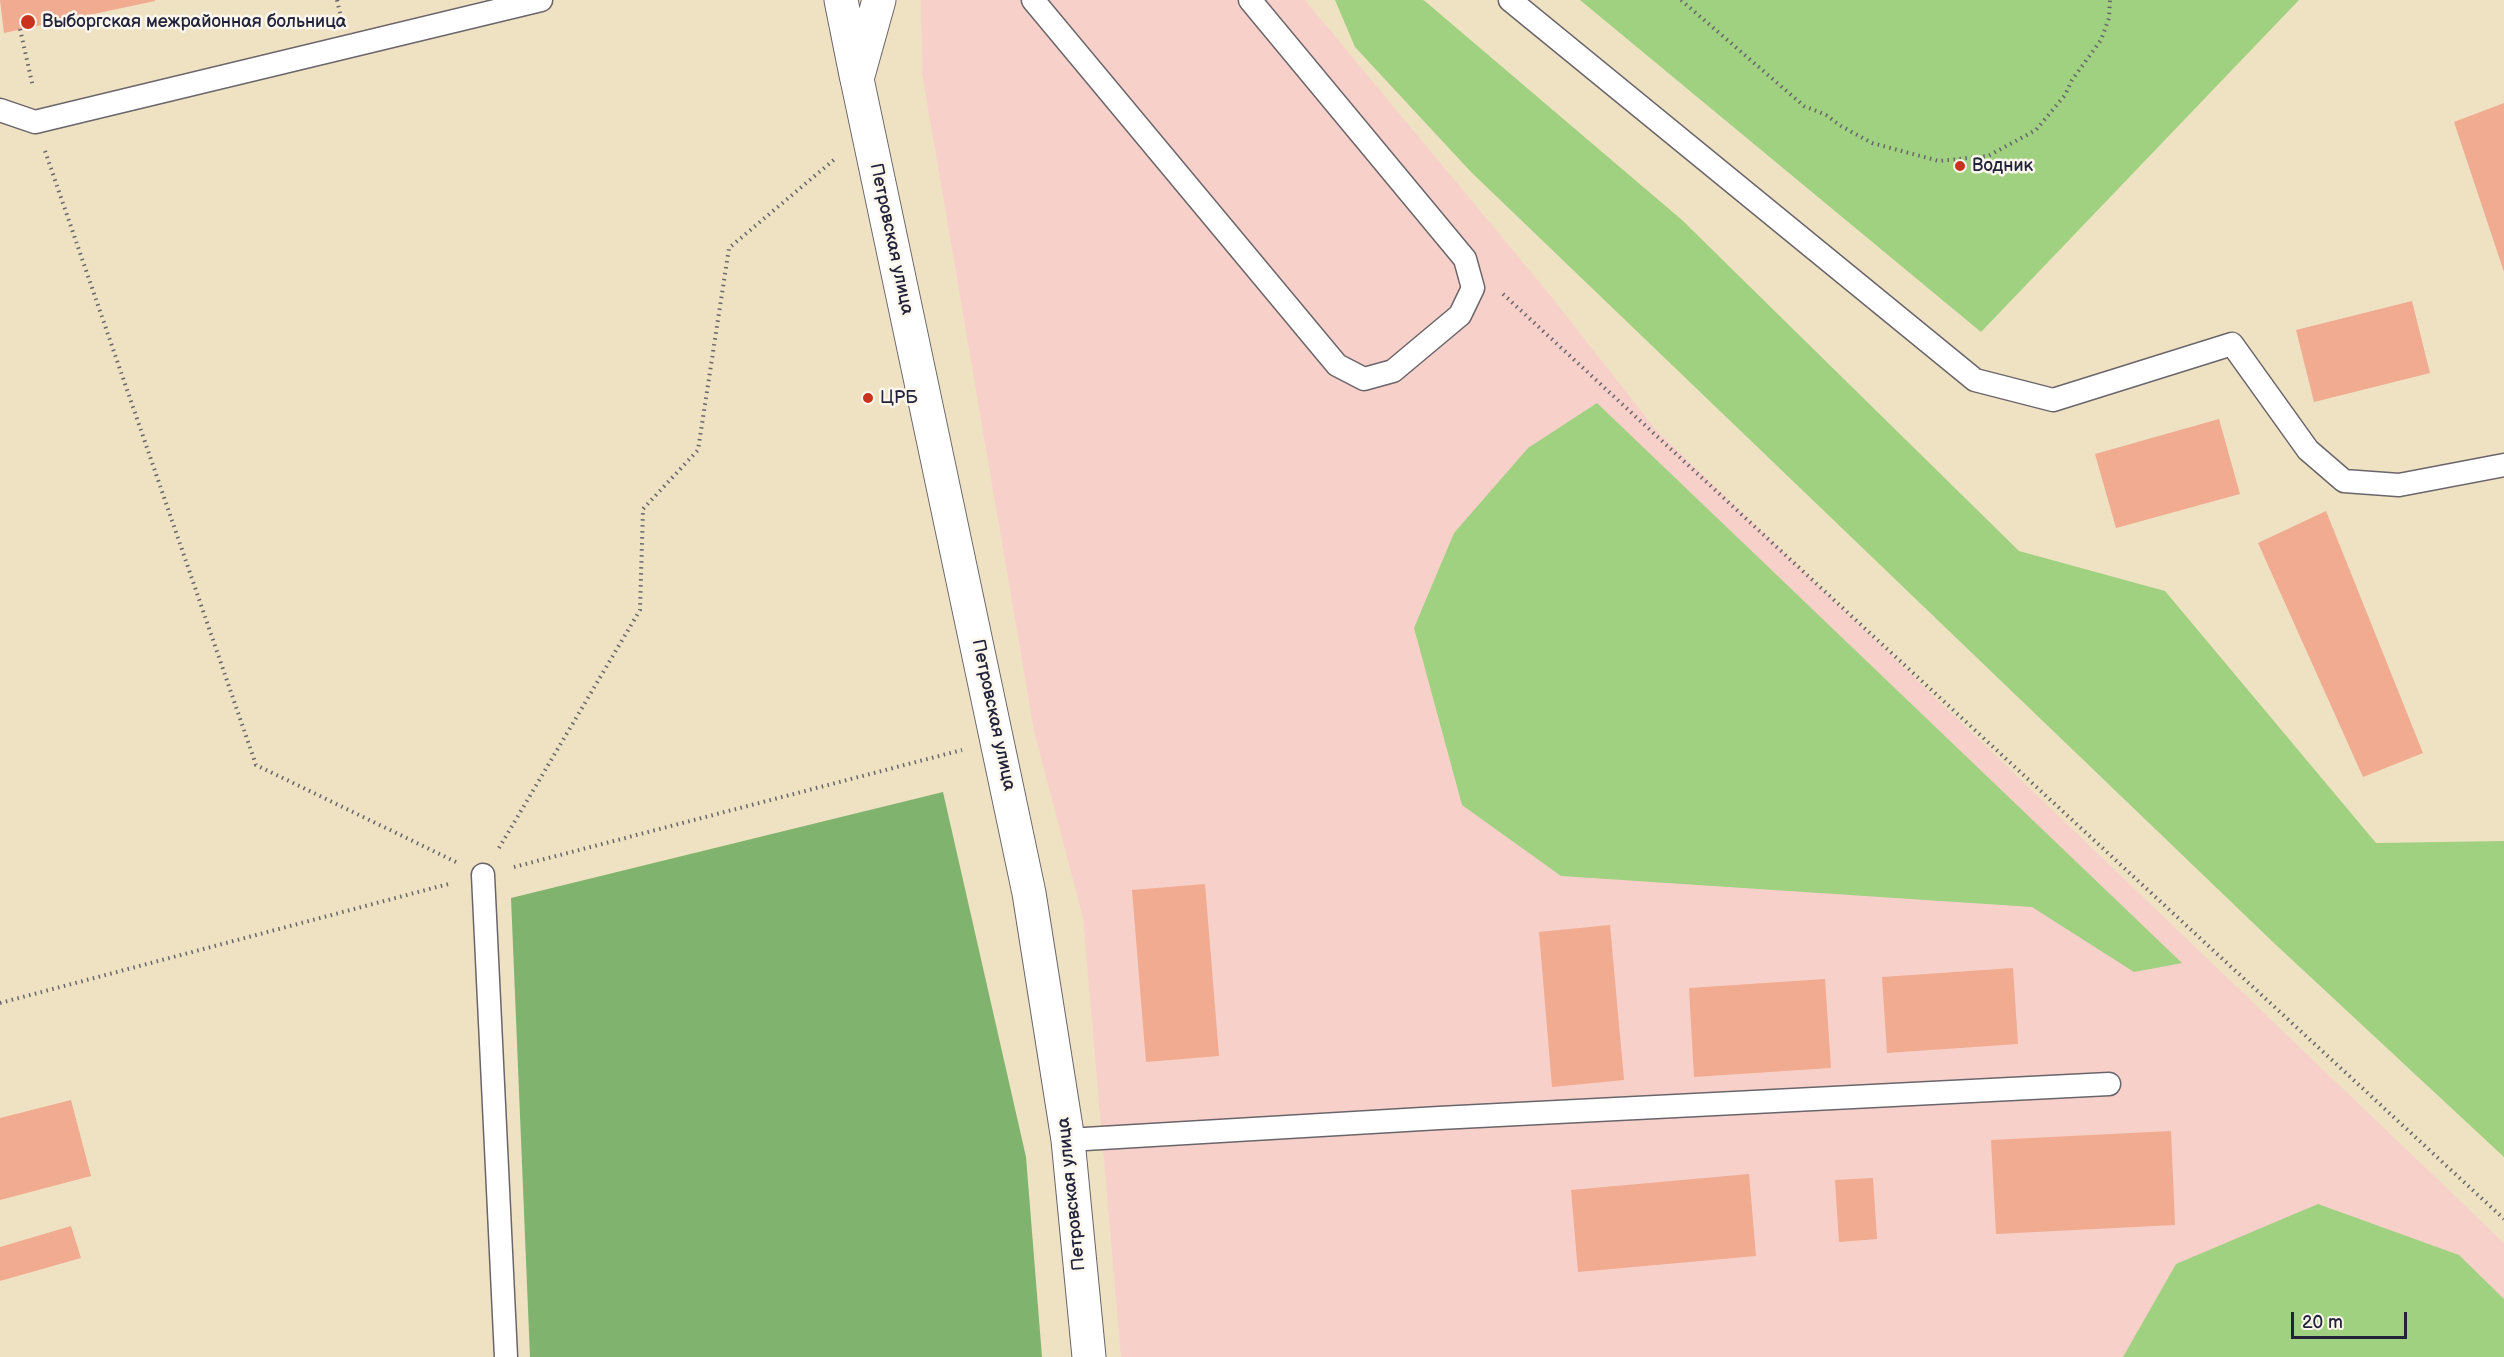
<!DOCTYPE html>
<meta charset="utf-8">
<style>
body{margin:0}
#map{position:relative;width:2504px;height:1357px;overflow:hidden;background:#efe2c3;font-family:"Balsamiq Sans",sans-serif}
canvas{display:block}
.scale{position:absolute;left:2291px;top:1312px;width:116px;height:27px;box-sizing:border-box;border:3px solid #22223b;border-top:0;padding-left:8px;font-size:18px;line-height:21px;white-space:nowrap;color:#22223b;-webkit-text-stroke:4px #fbf7ec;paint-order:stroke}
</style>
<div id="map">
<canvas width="2504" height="1357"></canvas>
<div class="scale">20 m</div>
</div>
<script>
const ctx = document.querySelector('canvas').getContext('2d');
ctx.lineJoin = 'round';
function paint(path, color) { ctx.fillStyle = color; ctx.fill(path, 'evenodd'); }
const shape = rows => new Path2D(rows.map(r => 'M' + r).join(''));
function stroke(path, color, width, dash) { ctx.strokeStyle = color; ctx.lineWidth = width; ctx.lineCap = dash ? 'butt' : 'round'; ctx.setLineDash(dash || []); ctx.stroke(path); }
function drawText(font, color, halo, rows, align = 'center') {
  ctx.font = font + ' "Balsamiq Sans",sans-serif'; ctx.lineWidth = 5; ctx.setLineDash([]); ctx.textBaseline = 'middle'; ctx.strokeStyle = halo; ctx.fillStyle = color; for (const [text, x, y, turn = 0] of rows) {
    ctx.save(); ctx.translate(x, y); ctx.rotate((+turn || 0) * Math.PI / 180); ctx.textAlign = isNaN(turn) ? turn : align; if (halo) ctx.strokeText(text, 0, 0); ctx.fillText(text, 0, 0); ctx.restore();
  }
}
const built = shape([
 [921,0,1305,0,1550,295,1656,430,2504,1243,2504,1357,1121,1357,1083,918,1034,731,922,73]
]);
const green = shape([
 [1335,0,1423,0,1426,2,1682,220,2019,551,2165,591,2376,843,2504,841,2504,1157,2275,944,1471,172,1355,47],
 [1580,0,2299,0,1981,332],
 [1597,403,2182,963,2134,972,2032,907,1561,876,1462,805,1414,628,1454,533,1528,448],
 [2318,1204,2459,1255,2504,1299,2504,1357,2123,1357,2176,1264]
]);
const forest = shape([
 [943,792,1026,1157,1042,1357,530,1357,511,898]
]);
const building = shape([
 [0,0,155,0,155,1,4,33],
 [2504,103,2504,272,2454,122],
 [2412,301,2430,373,2314,402,2296,330],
 [2219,419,2240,494,2116,528,2095,454],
 [2326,511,2423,753,2363,777,2258,543],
 [1205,884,1219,1056,1146,1062,1132,890],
 [1610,925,1624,1080,1552,1087,1539,932],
 [2013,968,2018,1044,1887,1053,1882,977],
 [1825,979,1831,1068,1694,1077,1689,988],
 [71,1100,91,1176,0,1200,0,1118],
 [2171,1131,2175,1225,1996,1234,1991,1140],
 [1749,1174,1756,1256,1578,1272,1571,1190],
 [1873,1178,1877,1239,1839,1242,1835,1180],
 [71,1226,81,1258,0,1281,0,1247]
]);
const path = shape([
 [337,0,341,17],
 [1681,0,1804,106,1826,115,1841,126,1872,143,1939,161,1988,156,2036,130,2065,95,2072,80,2101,40,2109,18,2110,0],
 [20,29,33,87],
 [45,151,256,765,456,862],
 [1503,294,2504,1219],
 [499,848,640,610,643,509,698,450,729,248,836,158],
 [514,867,962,750],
 [0,1003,452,883]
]);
const lane = shape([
 [1033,0,1337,365,1364,379,1393,371,1460,315,1473,288,1465,259,1250,0],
 [1510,0,1975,380,2053,400,2232,344,2308,450,2344,481,2399,485,2504,465],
 [0,110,35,122,541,0],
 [483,875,506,1357],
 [1068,1140,1439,1118,2109,1084]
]);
const street = shape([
 [841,0,856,75],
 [857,79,879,0]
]);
const secondary = shape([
 [857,79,1029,893,1068,1140,1089,1357]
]);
const markers = [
 [28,22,8,"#c8321e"],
 [1960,166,6,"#c8321e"],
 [868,398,6,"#c8321e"]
];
const poiNames = [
 ["Выборгская межрайонная больница",42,22],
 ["Водник",1972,166],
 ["ЦРБ",880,398]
];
const streetNames = [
 ["Петровская улица",891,239,78],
 ["Петровская улица",993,715,78],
 ["Петровская улица",1072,1194,-96]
];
paint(built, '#f7d1c9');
paint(green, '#9fd180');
paint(forest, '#7fb36e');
paint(building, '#f0ab90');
stroke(lane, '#6a656b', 25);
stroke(street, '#6a656b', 35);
stroke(secondary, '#6a656b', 35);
stroke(path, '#6a656b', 4, [1.5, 4.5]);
stroke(lane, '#fff', 22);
stroke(street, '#fff', 33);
stroke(secondary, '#fff', 33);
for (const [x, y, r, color] of markers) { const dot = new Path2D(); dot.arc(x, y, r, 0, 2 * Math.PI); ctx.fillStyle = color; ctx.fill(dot); stroke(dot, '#fbf7ec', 2); }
drawText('18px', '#22223b', '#fbf7ec', poiNames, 'left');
drawText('18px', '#22223b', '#fbf7ec', streetNames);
</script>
